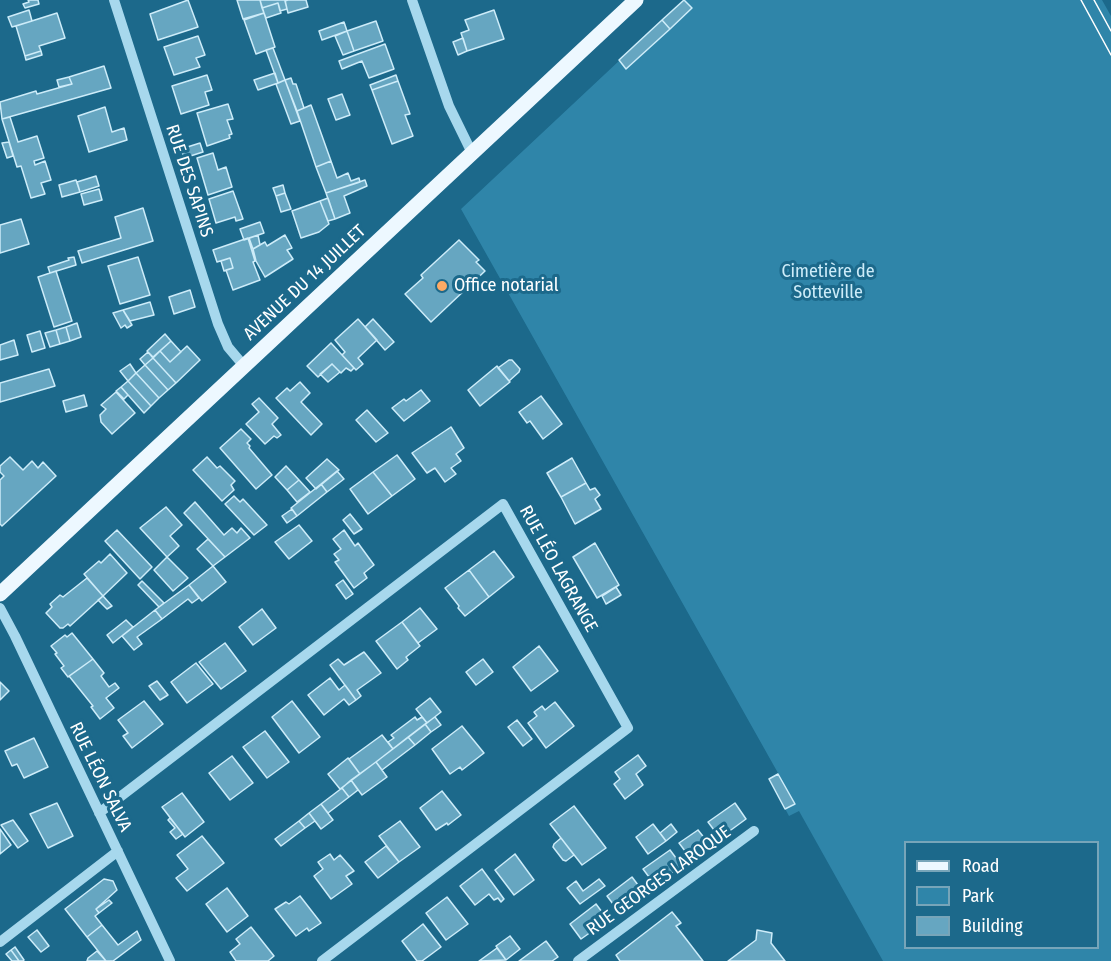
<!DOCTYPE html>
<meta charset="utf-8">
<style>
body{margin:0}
#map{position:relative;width:1111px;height:961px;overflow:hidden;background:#1c698b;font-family:"Fira Sans Condensed",sans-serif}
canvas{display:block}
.legend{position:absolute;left:904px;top:841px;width:195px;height:108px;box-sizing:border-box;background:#1c698b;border:2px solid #77a5b9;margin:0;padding:8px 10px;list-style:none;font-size:18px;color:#fff}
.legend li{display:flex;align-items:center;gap:12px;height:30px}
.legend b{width:30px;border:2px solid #77a5b9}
</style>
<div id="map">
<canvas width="1111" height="961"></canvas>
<ul class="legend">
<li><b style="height:8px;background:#edf8ff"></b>Road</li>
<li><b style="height:16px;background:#2f85a9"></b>Park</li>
<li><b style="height:16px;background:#66a6c1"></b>Building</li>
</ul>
</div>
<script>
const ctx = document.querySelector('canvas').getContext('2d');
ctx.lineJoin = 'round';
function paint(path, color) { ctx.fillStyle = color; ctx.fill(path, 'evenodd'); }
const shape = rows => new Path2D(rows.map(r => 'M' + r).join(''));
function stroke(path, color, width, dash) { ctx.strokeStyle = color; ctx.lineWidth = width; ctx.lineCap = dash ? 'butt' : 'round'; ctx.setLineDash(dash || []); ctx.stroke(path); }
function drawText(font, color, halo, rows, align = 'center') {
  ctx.font = font + ' "Fira Sans Condensed",sans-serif'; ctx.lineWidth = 6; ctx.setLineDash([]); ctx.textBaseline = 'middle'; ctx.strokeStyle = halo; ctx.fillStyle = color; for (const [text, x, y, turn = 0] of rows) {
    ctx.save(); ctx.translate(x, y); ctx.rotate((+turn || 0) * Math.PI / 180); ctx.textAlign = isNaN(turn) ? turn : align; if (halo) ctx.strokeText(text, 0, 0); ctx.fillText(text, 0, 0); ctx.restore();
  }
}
const green = shape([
 [684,0,1102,0,1111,16,1111,961,883,961,799,811,789,816,769,779,778,773,461,209],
 [906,842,1098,842,1098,948,906,948]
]);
const building = shape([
 [28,0,38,0,39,4,25,8,23,4,29,2,28,0],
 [188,0,198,27,158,40,150,14,188,0],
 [237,0,260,0,264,13,243,19,237,0],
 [260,0,285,0,287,9,280,11,278,3,262,8,260,0],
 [288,0,306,0,308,7,288,13,285,1,288,0],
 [684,0,692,8,670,29,662,20,684,0],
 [278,3,281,13,266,18,262,8,278,3],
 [29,10,32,21,12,27,8,17,29,10],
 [494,10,504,39,467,51,461,33,469,30,465,20,494,10],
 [57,13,65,38,39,46,41,51,25,56,16,26,57,13],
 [264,13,275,47,256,54,244,20,264,13],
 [662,20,670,29,626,69,619,60,662,20],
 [376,21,383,41,354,51,347,31,376,21],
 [344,22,347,31,322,40,319,31,344,22],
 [347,31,354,51,343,55,335,36,347,31],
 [198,36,205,55,196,58,200,67,174,75,164,47,198,36],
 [463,38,467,51,458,55,453,42,463,38],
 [385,44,394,69,369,78,362,61,342,69,339,61,385,44],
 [273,48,285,80,278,83,266,50,273,48],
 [41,51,42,55,26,60,25,56,41,51],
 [104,66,111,88,2,119,0,102,36,91,37,94,72,84,69,77,104,66],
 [275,73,278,83,258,90,254,80,275,73],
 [207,75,212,90,205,92,209,105,181,114,172,86,207,75],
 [396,75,398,81,372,90,370,85,396,75],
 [69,77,72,84,59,87,57,80,69,77],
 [291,78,293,84,296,84,304,108,297,111,285,80,291,78],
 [285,80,300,121,291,124,276,84,285,80],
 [398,81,410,114,405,115,413,136,392,144,372,90,398,81],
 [342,94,350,115,336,120,328,99,342,94],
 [228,104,233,119,227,120,232,134,229,135,230,138,207,146,197,113,228,104],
 [311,105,331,161,316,167,297,111,311,105],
 [105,107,112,132,124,128,127,140,89,152,78,116,105,107],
 [10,117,18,142,37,136,44,158,34,161,35,165,45,161,51,180,41,183,45,194,31,198,21,166,17,167,2,119,10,117],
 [9,142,13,156,7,158,2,143,9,142],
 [200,143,203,152,184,158,181,149,200,143],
 [213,153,218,170,226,167,232,187,208,195,197,158,213,153],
 [331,161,337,178,348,173,351,181,359,178,360,182,326,193,316,167,331,161],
 [96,176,99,186,80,192,77,182,96,176],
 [76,180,80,192,62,197,59,185,76,180],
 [365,180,367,186,344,196,350,213,335,219,326,193,365,180],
 [283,185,285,193,276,196,273,188,283,185],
 [99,189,102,200,84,205,81,194,99,189],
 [233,191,243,219,236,221,235,217,216,223,209,199,233,191],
 [285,193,291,209,281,212,276,196,285,193],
 [328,198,335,219,328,221,320,201,328,198],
 [320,201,329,224,319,232,301,238,292,211,320,201],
 [143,208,153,241,82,263,78,251,121,238,115,217,143,208],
 [21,219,29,244,0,253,0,225,21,219],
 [260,222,264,233,244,240,240,229,260,222],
 [258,235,260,245,253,249,249,238,258,235],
 [285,235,292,248,287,250,293,259,265,277,256,261,253,249,265,242,267,246,285,235],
 [248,238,255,261,253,262,260,280,233,290,226,270,233,268,230,258,217,262,213,250,248,238],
 [459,240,479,260,476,262,485,271,431,322,405,294,423,278,421,275,459,240],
 [74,257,76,265,50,273,48,267,69,260,68,258,74,257],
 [138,257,150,295,120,304,108,266,138,257],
 [230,258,233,268,224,271,221,261,230,258],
 [56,271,72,321,54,327,38,277,56,271],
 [190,290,195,307,174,314,169,297,190,290],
 [150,302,154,315,130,321,123,310,150,302],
 [123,310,132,325,127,328,125,325,121,328,113,313,123,310],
 [358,319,377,340,358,358,363,364,356,370,342,355,345,352,335,340,358,319],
 [373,319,394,342,385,350,365,327,373,319],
 [77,323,81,337,70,341,66,327,77,323],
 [66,327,70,341,60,344,56,330,66,327],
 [56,330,60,344,50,347,45,333,56,330],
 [40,331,45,348,32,352,27,335,40,331],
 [165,334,171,341,153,357,147,351,165,334],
 [14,340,18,355,0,360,0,345,14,340],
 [171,341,181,352,170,362,160,351,171,341],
 [331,343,354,368,351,371,346,368,341,373,332,364,318,377,307,366,331,343],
 [187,346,200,360,176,383,153,358,160,351,170,362,187,346],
 [148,352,153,358,145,365,140,359,148,352],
 [153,358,176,383,168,390,145,365,153,358],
 [509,360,512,360,520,369,519,372,509,381,498,368,509,360],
 [130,364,136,373,128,381,120,371,130,364],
 [332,364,340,372,328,382,320,374,332,364],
 [145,365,168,390,159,398,136,373,145,365],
 [497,366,510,382,480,406,468,390,497,366],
 [49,369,55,386,0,402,0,383,49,369],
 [136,373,159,398,151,406,128,381,136,373],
 [128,381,151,406,144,413,121,387,128,381],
 [300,382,310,393,301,402,322,424,311,435,276,398,287,388,290,391,300,382],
 [121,387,128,395,124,399,116,391,121,387],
 [421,390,430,401,404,421,392,408,404,399,406,401,421,390],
 [116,392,135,413,112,434,101,422,100,415,106,409,101,405,116,392],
 [84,395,87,406,66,412,63,401,84,395],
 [541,396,562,424,543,439,530,421,527,423,519,412,541,396],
 [259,398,278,418,272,424,281,435,277,438,274,436,265,444,246,424,259,412,252,404,259,398],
 [367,410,388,433,376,442,356,420,367,410],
 [451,427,464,448,456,454,461,461,451,468,456,474,445,482,435,468,427,473,412,453,451,427],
 [241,429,251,439,247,443,250,446,249,448,272,475,256,489,220,448,241,429],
 [397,455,415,479,392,496,373,472,397,455],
 [10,457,23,470,32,461,38,468,43,462,56,476,2,526,0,524,0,480,4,476,0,472,0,466,10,457],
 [207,457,217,468,220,466,235,481,231,485,234,490,222,501,193,470,207,457],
 [572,458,586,483,561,497,547,473,572,458],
 [327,459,339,470,316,489,306,478,327,459],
 [286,466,299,480,287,490,275,477,286,466],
 [337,471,344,479,327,492,321,484,337,471],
 [373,472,392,496,368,514,350,489,373,472],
 [299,480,310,492,297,502,287,490,299,480],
 [586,483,590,490,595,488,600,495,595,499,601,509,575,524,561,497,586,483],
 [321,484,327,492,297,516,291,508,321,484],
 [234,496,240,502,243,499,267,525,254,535,225,504,234,496],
 [195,502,224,535,232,528,237,533,241,528,250,538,225,557,184,513,195,502],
 [166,507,182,525,170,536,179,546,167,557,140,528,166,507],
 [292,509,297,516,287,523,282,516,292,509],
 [350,514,362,529,354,534,343,520,350,514],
 [299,525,312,541,289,559,275,542,299,525],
 [117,530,152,567,140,579,105,541,117,530],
 [344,530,355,546,358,543,374,565,364,573,367,578,354,588,335,562,339,560,334,554,341,549,333,539,344,530],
 [208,539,225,557,213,566,197,549,208,539],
 [595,543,619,585,597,598,573,557,595,543],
 [494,551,514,577,489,597,469,570,494,551],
 [110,554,127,573,103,596,84,574,99,561,101,563,110,554],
 [167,557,188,578,173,591,154,570,167,557],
 [213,566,226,582,202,601,189,585,213,566],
 [469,570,489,597,465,616,458,608,459,606,445,588,469,570],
 [87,578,103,596,70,626,68,624,63,628,60,628,46,613,52,607,50,604,60,595,63,597,87,578],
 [343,580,353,594,346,599,336,585,343,580],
 [142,581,164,603,159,607,138,585,142,581],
 [189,585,199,598,192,603,188,599,162,619,155,610,189,585],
 [616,587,621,595,606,604,602,596,616,587],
 [103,596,112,606,107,609,98,600,103,596],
 [420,608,437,629,418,643,402,622,420,608],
 [262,609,276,628,253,645,239,627,262,609],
 [155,610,162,619,137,637,142,644,134,650,122,636,155,610],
 [126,620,133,627,113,643,107,635,126,620],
 [402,622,420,646,406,657,408,660,397,669,376,641,402,622],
 [72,633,93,659,68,677,61,668,64,666,55,654,57,653,51,646,65,635,67,637,72,633],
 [225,643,246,671,221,689,199,662,225,643],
 [539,646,558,671,531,691,513,667,539,646],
 [364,652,381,673,357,690,361,696,356,700,330,665,338,659,344,665,364,652],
 [93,659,104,673,101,676,109,687,115,683,119,688,106,698,114,708,100,719,91,707,93,706,69,676,93,659],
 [483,659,493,672,476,685,466,672,483,659],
 [196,663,213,684,187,703,171,682,196,663],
 [330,678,339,690,345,685,356,700,349,705,344,699,324,715,308,695,330,678],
 [157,681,168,695,160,700,149,686,157,681],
 [0,682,9,691,0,700,0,682],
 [430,698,441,712,427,723,416,709,430,698],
 [144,701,163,724,132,748,123,736,128,733,118,720,144,701],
 [292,701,320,737,299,753,272,717,292,701],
 [555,702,574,726,546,748,528,723,537,716,534,712,542,706,545,710,555,702],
 [415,717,417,720,422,717,427,723,393,749,388,742,394,738,391,735,415,717],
 [435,717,441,725,431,732,425,724,435,717],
 [517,720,532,739,523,746,508,727,517,720],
 [425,724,431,732,415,745,408,737,425,724],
 [462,726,484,753,462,770,460,767,450,774,432,749,462,726],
 [265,731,289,762,267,778,243,747,265,731],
 [382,735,393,749,360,774,349,759,382,735],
 [408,737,415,745,382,770,376,762,408,737],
 [34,738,48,767,24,778,17,764,12,766,5,751,34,738],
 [638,755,646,766,636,774,643,785,625,799,614,784,620,779,615,772,638,755],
 [232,756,253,783,230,800,209,773,232,756],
 [348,758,360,774,340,789,328,774,348,758],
 [376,762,387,777,362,795,351,780,376,762],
 [778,774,795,804,785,809,769,779,778,774],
 [351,780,358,790,349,797,342,788,351,780],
 [342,788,349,797,328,813,321,804,342,788],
 [442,791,461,815,448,825,447,823,436,830,420,808,442,791],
 [182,793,204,822,185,837,162,807,182,793],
 [57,803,73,836,48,848,30,814,57,803],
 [735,803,746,819,720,838,708,822,735,803],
 [321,804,333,820,321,829,309,813,321,804],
 [574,806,606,848,582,865,550,824,574,806],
 [309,813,315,821,305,828,299,821,309,813],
 [170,818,183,834,176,839,170,832,175,828,168,820,170,818],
 [13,820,28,841,18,848,1,825,13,820],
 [299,821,305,828,281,846,275,839,299,821],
 [400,821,420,847,399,862,379,836,400,821],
 [653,824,666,841,648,854,636,837,653,824],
 [671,824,677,832,666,841,660,833,671,824],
 [0,829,11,845,0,854,0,829],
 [698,830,710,845,691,859,679,843,698,830],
 [202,836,224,863,187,891,176,878,188,869,177,855,202,836],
 [561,838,574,855,566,861,563,860,553,847,554,844,561,838],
 [386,846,399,862,378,878,365,862,386,846],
 [670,850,682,866,655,885,643,869,670,850],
 [330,854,334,860,340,855,354,871,346,876,352,884,331,899,314,876,323,869,318,862,330,854],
 [515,854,534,880,514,895,495,870,515,854],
 [482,869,504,899,501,902,498,898,494,900,489,894,475,905,460,886,482,869],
 [632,877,644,893,619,912,607,896,632,877],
 [104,879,113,881,117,890,96,909,99,913,95,916,102,925,87,937,65,909,104,879],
 [599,879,605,886,580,904,567,888,576,881,583,891,599,879],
 [227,888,248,916,227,932,206,904,227,888],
 [300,896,321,923,309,931,307,928,296,936,275,909,286,902,289,904,300,896],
 [447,897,468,924,446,940,426,913,447,897],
 [109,900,112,903,99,913,96,909,109,900],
 [596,904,608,920,581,939,570,924,596,904],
 [672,912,681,923,676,926,703,961,620,961,616,955,672,912],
 [423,924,441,947,422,961,417,961,402,941,423,924],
 [102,925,118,945,137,931,141,940,113,961,106,961,87,937,102,925],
 [251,927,274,956,268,961,236,961,230,952,240,944,236,939,251,927],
 [37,930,49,946,41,952,28,937,37,930],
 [757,930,772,933,771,943,785,961,728,961,756,940,757,930],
 [510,936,520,949,506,960,496,946,510,936],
 [546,941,558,957,552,961,519,961,546,941],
 [15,947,24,960,23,961,19,961,11,950,15,947],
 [497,948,506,960,479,961,497,948],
 [11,950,19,961,12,961,6,954,11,950],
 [97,951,106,961,87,961,88,958,97,951]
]);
const minor = shape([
 [114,0,218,324,228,347,244,366],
 [412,0,449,106,472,153],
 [0,608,15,636,170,961],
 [99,813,503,504,628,728,322,961],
 [0,942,118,851],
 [578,961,754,831]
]);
const major = shape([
 [0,594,636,0]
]);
const tram = shape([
 [1081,0,1111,55],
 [1094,0,1111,31]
]);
const markers = [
 [442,286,6,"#fdaa65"]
];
const streetNames = [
 ["RUE DES SAPINS",189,181,72],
 ["AVENUE DU 14 JUILLET",305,283,-43],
 ["RUE LÉO LAGRANGE",558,569,61],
 ["RUE LÉON SALVA",100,777,64],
 ["RUE GEORGES LAROQUE",659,881,-36]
];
const parkNames = [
 ["Cimetière de",828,272],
 ["Sotteville",828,293]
];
const poiNames = [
 ["Office notarial",454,286]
];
paint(green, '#2f85a9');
paint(building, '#66a6c1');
stroke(building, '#cdecf9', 1.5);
stroke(minor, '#a7d8ed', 10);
stroke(major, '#edf8ff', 15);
stroke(tram, '#fff', 1.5);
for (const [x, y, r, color] of markers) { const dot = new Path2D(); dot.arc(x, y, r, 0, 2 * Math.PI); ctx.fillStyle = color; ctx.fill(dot); stroke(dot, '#1c698b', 2); }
drawText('18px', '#fff', '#1c698b', streetNames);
drawText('18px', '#cdecf9', '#1c698b', parkNames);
drawText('18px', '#fff', '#1c698b', poiNames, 'left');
</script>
